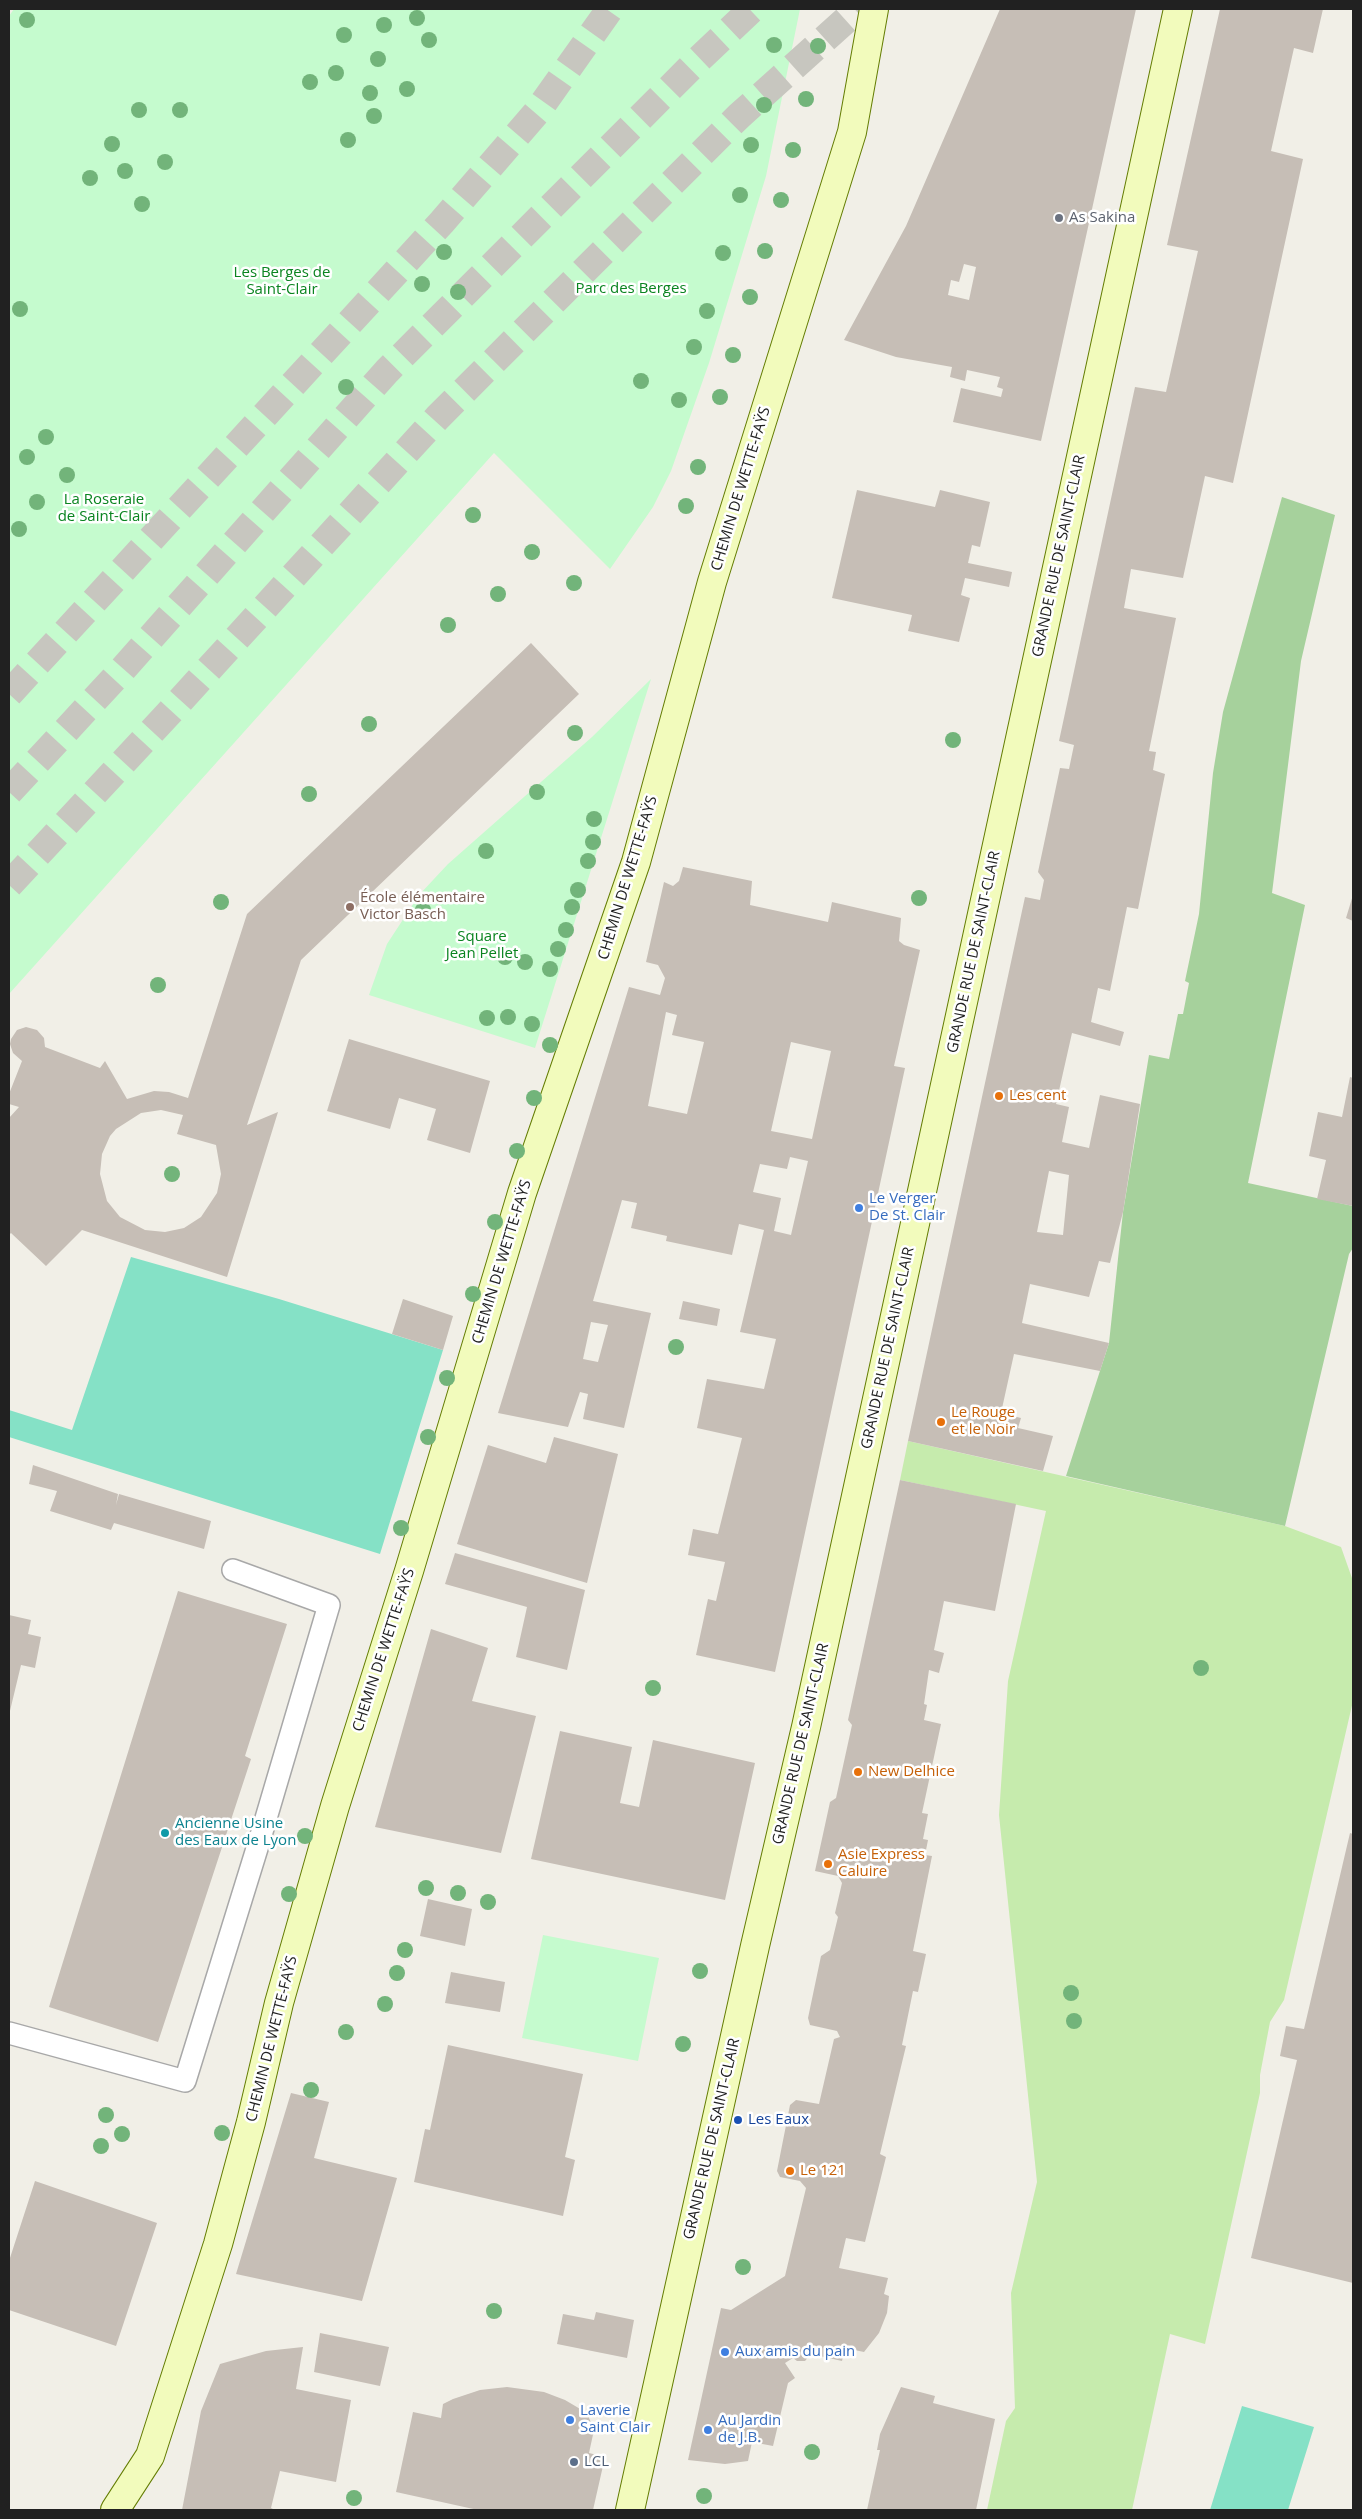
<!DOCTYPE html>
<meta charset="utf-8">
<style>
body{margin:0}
#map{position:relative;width:1362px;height:2519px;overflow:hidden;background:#f1efe7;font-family:"Open Sans",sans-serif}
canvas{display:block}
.frame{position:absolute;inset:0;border:10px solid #212121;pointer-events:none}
</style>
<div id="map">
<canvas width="1362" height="2519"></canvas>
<div class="frame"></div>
</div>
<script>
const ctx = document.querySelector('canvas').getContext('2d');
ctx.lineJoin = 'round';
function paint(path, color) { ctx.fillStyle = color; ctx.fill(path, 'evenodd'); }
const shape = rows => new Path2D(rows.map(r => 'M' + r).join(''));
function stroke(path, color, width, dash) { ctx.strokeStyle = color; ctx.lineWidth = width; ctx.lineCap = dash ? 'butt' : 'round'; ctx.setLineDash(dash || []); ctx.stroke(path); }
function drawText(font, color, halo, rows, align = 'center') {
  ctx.font = font + ' "Open Sans",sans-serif'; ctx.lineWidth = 5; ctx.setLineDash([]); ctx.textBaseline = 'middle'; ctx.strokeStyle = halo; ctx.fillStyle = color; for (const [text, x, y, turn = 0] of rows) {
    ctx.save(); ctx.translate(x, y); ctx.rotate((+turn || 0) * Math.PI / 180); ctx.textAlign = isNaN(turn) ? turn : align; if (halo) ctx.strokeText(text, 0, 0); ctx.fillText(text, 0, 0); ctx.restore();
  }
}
const grass = shape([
 [908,1441,1285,1526,1341,1547,1353,1581,1353,1701,1284,2000,1270,2022,1260,2075,1260,2093,1205,2344,1170,2334,1132,2510,987,2510,1006,2421,1015,2408,1011,2293,1037,2182,999,1815,1008,1681,1046,1511,900,1480]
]);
const forest = shape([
 [1282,497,1335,515,1301,661,1272,893,1305,905,1248,1183,1353,1206,1353,1248,1349,1254,1285,1526,1066,1476,1109,1343,1123,1212,1149,1055,1169,1059,1178,1014,1183,1014,1189,983,1185,981,1199,914,1213,773,1223,712]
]);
const park = shape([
 [14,9,800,9,766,176,709,363,671,471,653,507,610,569,494,453,9,994,9,16],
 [651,679,535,1048,369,995,387,944,419,895,448,864,592,737],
 [543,1935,659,1958,638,2061,522,2038]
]);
const pitch = shape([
 [131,1257,279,1299,443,1350,380,1554,9,1437,9,1410,72,1430],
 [1242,2406,1314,2427,1288,2510,1210,2510]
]);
const building = shape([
 [1000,9,1136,9,1041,441,953,422,961,388,1001,397,1003,389,997,387,1000,377,967,370,965,381,950,377,952,367,896,357,844,340,906,226],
 [964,264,976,267,969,300,948,295,951,280,959,282],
 [1220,9,1323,9,1313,53,1294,48,1271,151,1303,159,1233,483,1205,476,1183,578,1131,569,1124,608,1176,618,1149,751,1156,752,1153,770,1165,774,1138,909,1127,907,1110,991,1098,988,1091,1022,1124,1032,1120,1046,1072,1033,1056,1104,1069,1107,1062,1142,1089,1148,1100,1095,1140,1104,1123,1212,1110,1263,1099,1261,1089,1297,1030,1284,1022,1323,1109,1343,1100,1371,1014,1354,1001,1413,1021,1418,1018,1428,1053,1436,1043,1471,908,1441,1025,897,1040,900,1044,880,1038,872,1060,768,1069,769,1074,745,1059,741,1135,387,1166,392,1193,273,1198,251,1167,245],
 [1049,1171,1069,1175,1063,1235,1037,1232],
 [857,490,935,507,940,490,990,502,980,547,972,545,968,563,1012,572,1009,587,965,578,961,595,970,598,959,642,908,631,912,615,832,598],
 [531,643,579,694,301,960,247,1125,278,1112,227,1277,82,1230,46,1266,11,1233,9,1235,9,1118,19,1107,9,1104,9,1094,22,1061,13,1053,10,1044,11,1039,17,1030,26,1027,37,1030,44,1038,45,1047,100,1068,105,1061,127,1099,154,1091,169,1092,188,1098,247,914],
 [161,1110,183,1115,177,1134,216,1145,221,1174,217,1193,201,1217,184,1228,165,1232,145,1230,120,1217,107,1201,100,1174,102,1154,110,1136,116,1129,141,1113],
 [683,867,752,881,750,905,828,922,832,902,901,918,899,941,904,945,920,950,894,1066,905,1068,775,1672,696,1655,708,1599,716,1601,725,1562,688,1555,693,1529,718,1534,742,1438,697,1428,707,1379,764,1389,776,1339,740,1332,764,1230,739,1224,732,1255,666,1241,667,1236,631,1228,637,1203,622,1200,593,1301,651,1313,624,1428,583,1419,588,1394,580,1392,568,1427,498,1413,629,987,660,995,665,978,658,965,646,962,664,882,673,886,679,881],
 [666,1012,677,1015,672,1035,704,1042,687,1114,648,1106],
 [791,1042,831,1051,812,1139,771,1131],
 [790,1157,808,1161,791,1235,774,1231,781,1198,753,1192,760,1164,787,1169],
 [591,1322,608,1325,598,1362,583,1359],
 [1353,895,1353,921,1346,918],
 [349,1039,490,1081,470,1153,427,1140,436,1109,399,1098,390,1129,327,1111],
 [1350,1077,1353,1078,1353,1206,1317,1199,1326,1160,1309,1156,1318,1112,1342,1117],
 [403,1299,453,1316,443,1350,392,1334],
 [683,1301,720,1309,717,1326,679,1319],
 [554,1437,618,1454,587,1583,457,1544,488,1445,546,1463],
 [33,1465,118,1494,116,1505,119,1494,211,1521,204,1549,114,1523,111,1530,50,1511,57,1491,29,1484],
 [900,1480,1016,1504,995,1611,944,1601,934,1650,944,1653,939,1673,929,1670,924,1704,927,1705,924,1720,941,1724,922,1813,928,1814,923,1839,928,1840,925,1855,932,1856,913,1951,926,1954,918,1992,913,1991,902,2045,906,2046,880,2154,886,2157,865,2242,846,2238,839,2268,888,2278,884,2294,889,2296,887,2313,879,2333,864,2352,845,2348,842,2361,811,2354,805,2361,797,2361,793,2358,785,2363,795,2378,788,2383,773,2446,752,2442,748,2461,725,2464,688,2460,721,2308,731,2310,785,2276,806,2188,800,2181,780,2177,777,2171,790,2105,796,2100,819,2104,834,2039,840,2037,837,2031,810,2025,808,2018,821,1956,830,1950,838,1917,835,1913,842,1883,838,1876,815,1871,830,1802,836,1798,852,1725,848,1720],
 [455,1553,585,1590,567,1670,516,1657,527,1607,445,1584],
 [178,1591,287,1624,245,1756,251,1759,158,2042,49,2007],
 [9,1615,31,1620,28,1634,41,1637,35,1668,21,1665,9,1715],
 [431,1629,488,1648,472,1701,536,1716,501,1853,375,1827],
 [560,1731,632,1747,620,1803,639,1807,653,1740,755,1763,725,1900,531,1859],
 [1350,1833,1353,1834,1353,2283,1251,2258,1297,2060,1280,2056,1286,2026,1304,2029],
 [428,1899,472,1909,465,1946,420,1936],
 [451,1972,505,1982,500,2012,445,2003],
 [448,2045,583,2074,565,2157,575,2160,563,2216,414,2182,425,2129,430,2130],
 [291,2093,329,2102,314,2158,397,2178,362,2301,236,2274],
 [35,2181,157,2223,116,2346,9,2310,9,2261],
 [596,2312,634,2320,627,2358,557,2344,563,2314,594,2320],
 [320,2333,389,2347,380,2386,314,2372],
 [303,2347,296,2389,351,2400,336,2482,280,2471,271,2508,275,2510,182,2510,201,2411,220,2364,266,2351],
 [507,2387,544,2392,565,2400,587,2413,594,2430,589,2453,605,2457,593,2510,478,2510,396,2492,413,2412,441,2418,443,2404,453,2399,480,2390],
 [901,2387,935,2396,933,2403,995,2419,976,2510,867,2510,880,2450,877,2450,880,2434]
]);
const trunkTunnel = shape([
 [9,694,442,222,537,112,610,9],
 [9,792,123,669,387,371,696,62,752,9],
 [9,885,169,713,438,417,739,116,858,9]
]);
const service = shape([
 [9,2033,185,2081,259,1842,329,1605,233,1570]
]);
const secondary = shape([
 [115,2510,150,2456,218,2244,251,2122,279,2003,335,1806,409,1571,522,1193,636,862,712,582,852,132,874,9],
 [630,2510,755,1946,806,1727,1178,9]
]);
const trees = [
 [417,18],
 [27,20],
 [384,25],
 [344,35],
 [429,40],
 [774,45],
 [818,46],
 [378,59],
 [336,73],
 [310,82],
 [407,89],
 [370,93],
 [806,99],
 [764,105],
 [139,110],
 [180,110],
 [374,116],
 [348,140],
 [112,144],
 [751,145],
 [793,150],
 [165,162],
 [125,171],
 [90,178],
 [740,195],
 [781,200],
 [142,204],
 [765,251],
 [444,252],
 [723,253],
 [422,284],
 [458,292],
 [750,297],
 [20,309],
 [707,311],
 [694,347],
 [733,355],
 [641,381],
 [346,387],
 [720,397],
 [679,400],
 [46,437],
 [27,457],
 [698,467],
 [67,475],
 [37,502],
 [686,506],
 [473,515],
 [19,529],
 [532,552],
 [574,583],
 [498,594],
 [448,625],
 [369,724],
 [575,733],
 [953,740],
 [537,792],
 [309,794],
 [594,819],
 [593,842],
 [486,851],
 [588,861],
 [578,890],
 [919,898],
 [221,902],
 [572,907],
 [423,910],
 [566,930],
 [558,949],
 [505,957],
 [525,962],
 [550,969],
 [158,985],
 [508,1017],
 [487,1018],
 [532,1024],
 [550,1045],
 [534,1098],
 [517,1151],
 [172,1174],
 [495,1222],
 [473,1294],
 [676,1347],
 [447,1378],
 [428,1437],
 [401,1528],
 [1201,1668],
 [653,1688],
 [305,1836],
 [426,1888],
 [458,1893],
 [289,1894],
 [488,1902],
 [405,1950],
 [700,1971],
 [397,1973],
 [1071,1993],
 [385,2004],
 [1074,2021],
 [346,2032],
 [683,2044],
 [311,2090],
 [106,2115],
 [222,2133],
 [122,2134],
 [101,2146],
 [743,2267],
 [494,2311],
 [812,2452],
 [704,2496],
 [354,2498]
];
const markers = [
 [1059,218,5,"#6b7280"],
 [350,907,5,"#8d6e63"],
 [999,1096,5,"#e8710a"],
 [859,1208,5,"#3f7fe0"],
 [941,1422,5,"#e8710a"],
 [858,1772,5,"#e8710a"],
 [165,1833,5,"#0f9aa8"],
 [828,1864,5,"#e8710a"],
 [738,2120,5,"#1a4fb4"],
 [790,2171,5,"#e8710a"],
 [725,2352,5,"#3f7fe0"],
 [570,2420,5,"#3f7fe0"],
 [708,2430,5,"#3f7fe0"],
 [574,2462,5,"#5c6f8a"]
];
const worshipNames = [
 ["As Sakina",1069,218]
];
const parkNames = [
 ["Les Berges de",282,273],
 ["Saint-Clair",282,290],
 ["Parc des Berges",631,289],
 ["La Roseraie",104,500],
 ["de Saint-Clair",104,517],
 ["Square",482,937],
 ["Jean Pellet",482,954]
];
const streetNames = [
 ["CHEMIN DE WETTE-FAŸS",741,489,-73],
 ["GRANDE RUE DE SAINT-CLAIR",1059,556,-78],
 ["CHEMIN DE WETTE-FAŸS",628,878,-73],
 ["GRANDE RUE DE SAINT-CLAIR",974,952,-78],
 ["CHEMIN DE WETTE-FAŸS",502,1262,-73],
 ["GRANDE RUE DE SAINT-CLAIR",888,1348,-78],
 ["CHEMIN DE WETTE-FAŸS",384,1650,-72],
 ["GRANDE RUE DE SAINT-CLAIR",801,1744,-77],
 ["CHEMIN DE WETTE-FAŸS",272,2039,-76],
 ["GRANDE RUE DE SAINT-CLAIR",712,2139,-77]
];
const educationNames = [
 ["École élémentaire",360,898],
 ["Victor Basch",360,915]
];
const foodNames = [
 ["Les cent",1009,1096],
 ["Le Rouge",951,1413],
 ["et le Noir",951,1430],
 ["New Delhice",868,1772],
 ["Asie Express",838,1855],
 ["Caluire",838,1872],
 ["Le 121",800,2171]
];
const shopNames = [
 ["Le Verger",869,1199],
 ["De St. Clair",869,1216],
 ["Aux amis du pain",735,2352],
 ["Laverie",580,2411],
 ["Saint Clair",580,2428],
 ["Au Jardin",718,2421],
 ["de J.B.",718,2438]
];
const cultureNames = [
 ["Ancienne Usine",175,1824],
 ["des Eaux de Lyon",175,1841]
];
const transitNames = [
 ["Les Eaux",748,2120]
];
const serviceNames = [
 ["LCL",584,2462]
];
paint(grass, '#c6ebad');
paint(forest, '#a6d19c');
paint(park, '#c5fbce');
paint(pitch, '#85e1c6');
paint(building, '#c6beb6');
stroke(trunkTunnel, '#c7c6bf', 28, [28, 14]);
stroke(service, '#a8a8a8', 24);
stroke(secondary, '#647d03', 30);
stroke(service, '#fff', 21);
stroke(secondary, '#f2fbbc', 28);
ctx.fillStyle = '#72b47a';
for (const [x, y] of trees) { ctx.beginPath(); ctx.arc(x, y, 8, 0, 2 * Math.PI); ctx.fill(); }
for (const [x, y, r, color] of markers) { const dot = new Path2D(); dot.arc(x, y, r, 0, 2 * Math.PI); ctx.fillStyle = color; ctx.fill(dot); stroke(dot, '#fff', 2); }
drawText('15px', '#5b616d', '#fff', worshipNames, 'left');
drawText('15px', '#0a8420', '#fff', parkNames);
drawText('15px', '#212121', '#fff', streetNames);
drawText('15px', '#785e54', '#fff', educationNames, 'left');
drawText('15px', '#c56008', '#fff', foodNames, 'left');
drawText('15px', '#366cbe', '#fff', shopNames, 'left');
drawText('15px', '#0d838f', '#fff', cultureNames, 'left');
drawText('15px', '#164399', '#fff', transitNames, 'left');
drawText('15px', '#4e5e75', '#fff', serviceNames, 'left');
</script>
